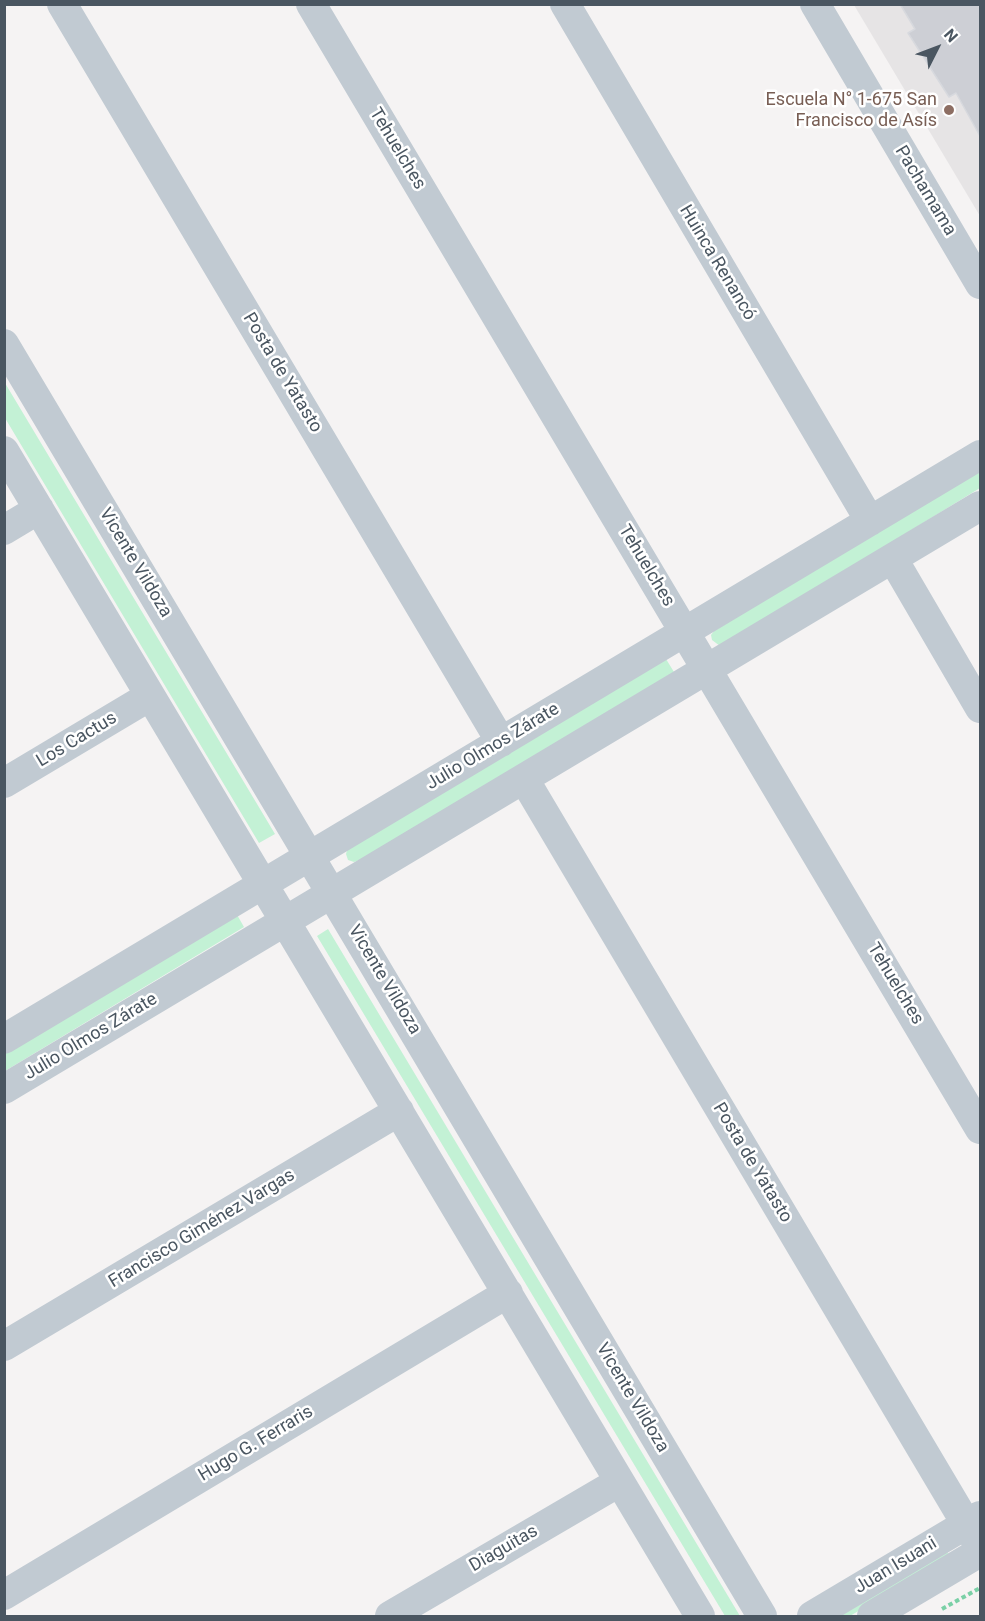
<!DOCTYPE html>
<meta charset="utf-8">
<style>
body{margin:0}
#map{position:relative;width:985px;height:1621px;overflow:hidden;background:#f5f3f3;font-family:Roboto,sans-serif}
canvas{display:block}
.frame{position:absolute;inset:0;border:6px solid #4a5661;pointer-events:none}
.north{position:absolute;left:907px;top:18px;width:60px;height:60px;-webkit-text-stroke:4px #fff;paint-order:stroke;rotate:48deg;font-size:16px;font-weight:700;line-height:24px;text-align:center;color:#4a5661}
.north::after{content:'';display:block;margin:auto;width:21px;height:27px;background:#4a5661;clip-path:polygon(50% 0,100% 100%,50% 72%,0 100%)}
</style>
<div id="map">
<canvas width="985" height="1621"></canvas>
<div class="frame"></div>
<div class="north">N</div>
</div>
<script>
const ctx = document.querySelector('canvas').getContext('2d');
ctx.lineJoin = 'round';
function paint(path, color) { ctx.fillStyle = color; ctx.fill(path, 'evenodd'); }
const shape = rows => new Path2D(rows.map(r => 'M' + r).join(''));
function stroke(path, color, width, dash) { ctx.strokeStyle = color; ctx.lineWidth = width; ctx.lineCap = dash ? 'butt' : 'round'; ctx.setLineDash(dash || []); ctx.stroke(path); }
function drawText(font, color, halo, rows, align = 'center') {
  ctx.font = font + ' Roboto,sans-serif'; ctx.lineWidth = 5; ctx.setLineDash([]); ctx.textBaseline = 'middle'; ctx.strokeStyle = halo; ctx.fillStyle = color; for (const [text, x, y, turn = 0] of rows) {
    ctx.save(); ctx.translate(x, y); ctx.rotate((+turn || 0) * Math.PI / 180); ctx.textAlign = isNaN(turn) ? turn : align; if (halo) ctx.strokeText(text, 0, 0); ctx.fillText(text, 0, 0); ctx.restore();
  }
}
const education = shape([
 [854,5,980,5,980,216]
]);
const green = shape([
 [5,383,275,834,259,843,5,418],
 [980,469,980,488,724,645,720,646,712,640,711,635,714,631],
 [666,659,674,672,360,860,354,862,348,860,346,854,348,847],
 [236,913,244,927,5,1071,5,1053],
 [328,929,740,1616,725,1616,317,936],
 [945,1549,950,1556,850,1616,834,1616]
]);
const building = shape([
 [900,4,980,4,980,136,956,93,949,97,908,33,915,29,900,4]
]);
const path = shape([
 [942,1609,980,1588]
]);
const minor = shape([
 [62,4,501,742],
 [311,4,980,1129],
 [565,4,870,521],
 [815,4,980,284],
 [4,344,762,1616],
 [4,451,700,1616],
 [4,530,39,509],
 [893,559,980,708],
 [524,779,980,1547],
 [4,783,150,696],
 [4,1039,980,455],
 [4,1089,980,506],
 [4,1346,399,1111],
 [4,1595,508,1293],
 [390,1616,619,1482],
 [812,1616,980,1516],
 [872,1616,980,1552]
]);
const markers = [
 [949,110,6,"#8d6e63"]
];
const educationNames = [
 ["Escuela N° 1-675 San",937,100],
 ["Francisco de Asís",937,121]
];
const streetNames = [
 ["Tehuelches",397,149,59],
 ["Pachamama",925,191,59],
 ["Huinca Renancó",717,263,59],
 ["Posta de Yatasto",282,373,59],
 ["Vicente Vildoza",135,563,59],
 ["Tehuelches",646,566,59],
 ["Los Cactus",77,740,-31],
 ["Julio Olmos Zárate",493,747,-31],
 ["Vicente Vildoza",384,980,59],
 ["Tehuelches",895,984,59],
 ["Julio Olmos Zárate",91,1037,-31],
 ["Posta de Yatasto",752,1163,59],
 ["Francisco Giménez Vargas",202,1229,-31],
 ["Vicente Vildoza",632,1398,59],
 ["Hugo G. Ferraris",256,1444,-31],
 ["Diaguitas",504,1549,-30],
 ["Juan Isuani",896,1566,-31]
];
paint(education, '#e6e4e5');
paint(green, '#c3f1d5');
paint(building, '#cdcfd5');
stroke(building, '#d7d9de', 1.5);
stroke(path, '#7ad0a6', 4, [4.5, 3]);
stroke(minor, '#c1cad2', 30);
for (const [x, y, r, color] of markers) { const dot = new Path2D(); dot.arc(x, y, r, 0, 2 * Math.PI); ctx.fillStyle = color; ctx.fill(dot); stroke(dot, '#fff', 2); }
drawText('18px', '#785e54', '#fff', educationNames, 'right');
drawText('18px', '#4a5661', '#fff', streetNames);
</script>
